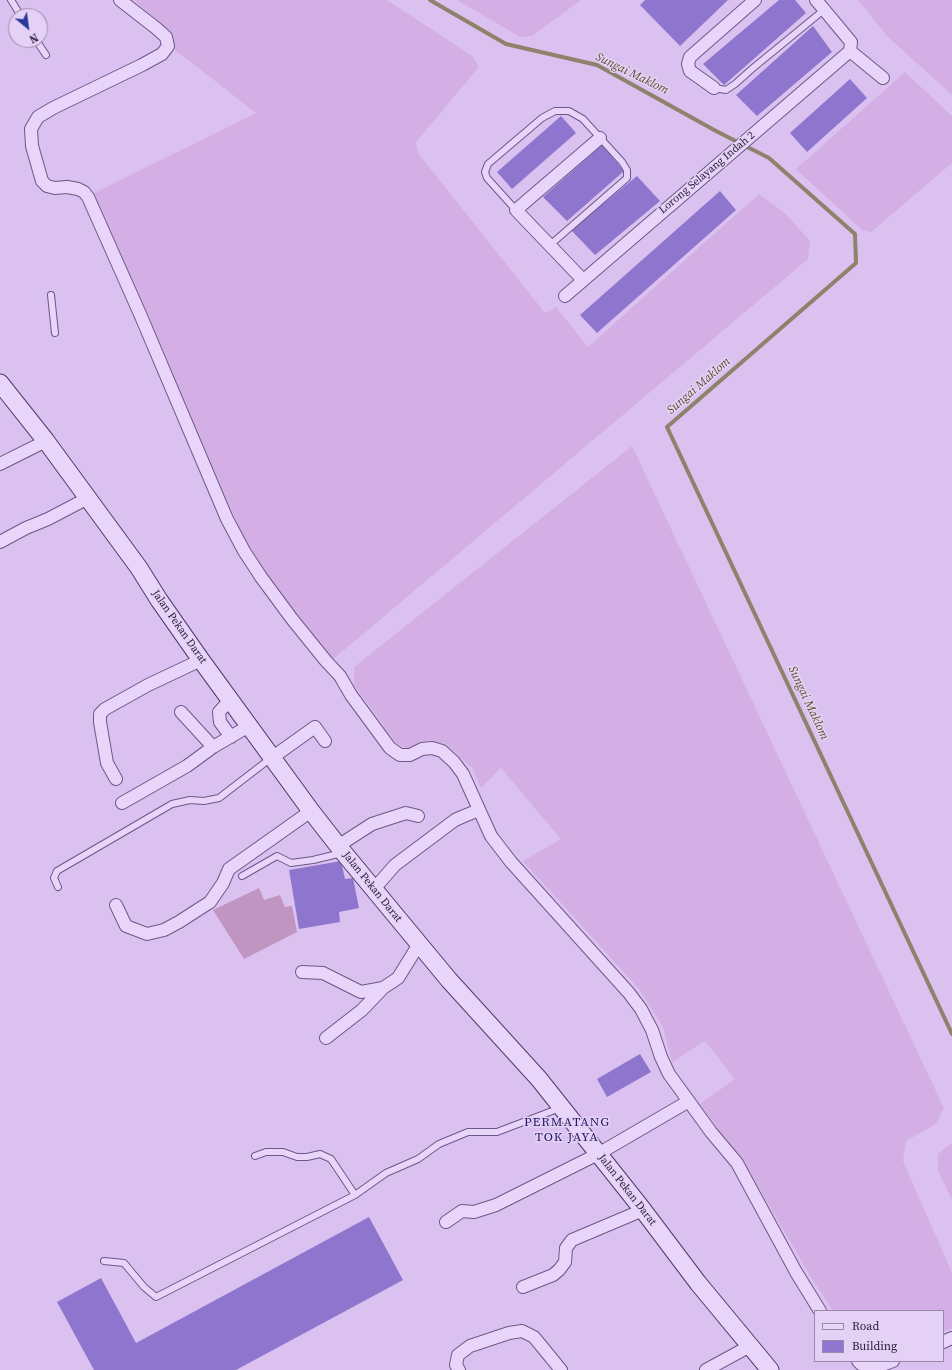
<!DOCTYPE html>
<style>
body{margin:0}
#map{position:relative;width:952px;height:1370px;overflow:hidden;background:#dbc1ef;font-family:"Source Serif 4",serif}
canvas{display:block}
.legend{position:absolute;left:814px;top:1310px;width:130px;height:52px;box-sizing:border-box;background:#e6d1f6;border:1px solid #9989aa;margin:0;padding:5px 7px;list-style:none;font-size:12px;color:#261d38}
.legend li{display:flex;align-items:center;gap:8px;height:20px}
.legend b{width:20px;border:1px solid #9989aa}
.north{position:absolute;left:8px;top:8px;width:40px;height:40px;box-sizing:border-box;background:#e6d1f6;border:1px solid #9989aa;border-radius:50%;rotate:151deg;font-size:11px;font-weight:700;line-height:16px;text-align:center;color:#261d38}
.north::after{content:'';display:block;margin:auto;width:14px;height:18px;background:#273899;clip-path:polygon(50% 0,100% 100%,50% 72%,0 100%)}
</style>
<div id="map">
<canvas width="952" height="1370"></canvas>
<ul class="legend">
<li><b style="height:5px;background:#e9d5f9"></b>Road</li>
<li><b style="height:11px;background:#8e76ce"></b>Building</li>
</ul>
<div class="north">N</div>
</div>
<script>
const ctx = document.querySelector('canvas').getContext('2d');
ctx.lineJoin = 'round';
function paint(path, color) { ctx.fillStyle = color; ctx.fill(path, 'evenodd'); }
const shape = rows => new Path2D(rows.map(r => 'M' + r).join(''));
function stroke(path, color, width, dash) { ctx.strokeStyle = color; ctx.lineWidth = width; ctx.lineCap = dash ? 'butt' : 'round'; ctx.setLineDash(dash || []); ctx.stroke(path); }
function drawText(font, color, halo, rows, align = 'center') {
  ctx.font = font + ' "Source Serif 4",serif'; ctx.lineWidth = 3; ctx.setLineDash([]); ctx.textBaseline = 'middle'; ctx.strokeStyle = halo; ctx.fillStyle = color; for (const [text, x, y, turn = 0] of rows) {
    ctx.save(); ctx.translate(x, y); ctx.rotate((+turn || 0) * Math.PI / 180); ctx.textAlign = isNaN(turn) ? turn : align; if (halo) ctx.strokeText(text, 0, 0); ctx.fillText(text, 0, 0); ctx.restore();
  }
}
const farmland = shape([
 [134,0,387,0,472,56,479,67,416,142,418,153,545,313,556,307,588,347,759,194,786,214,810,241,808,259,331,661,258,562,242,534,92,194,256,113,174,49,172,33],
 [457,0,581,0,532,36,520,37],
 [858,0,952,0,952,95,888,37],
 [905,72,952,116,952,163,871,232,862,230,796,169],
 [632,446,944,1108,936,1124,906,1141,903,1161,952,1273,952,1328,943,1331,943,1311,833,1311,809,1274,750,1173,700,1104,735,1079,705,1041,672,1062,663,1027,639,989,523,861,561,839,501,768,481,788,472,768,446,744,428,740,408,750,397,744,354,685,354,667],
 [952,1143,952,1199,938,1171,938,1154]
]);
const cemetery = shape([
 [259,888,264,900,280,895,285,907,292,906,297,932,244,959,213,910]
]);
const stream = shape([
 [430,0,506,44,597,65,716,131,769,158,855,234,856,263,667,427,952,1034]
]);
const building = shape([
 [645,0,728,0,680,46,640,5],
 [779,0,795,0,806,13,724,85,703,64],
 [813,26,832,52,757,116,736,95],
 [850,79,867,98,807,152,790,133],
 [561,116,576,133,512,189,497,172],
 [602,145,624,171,567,221,543,197],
 [637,176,660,201,595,255,571,230],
 [720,191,736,210,597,333,580,315],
 [341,861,345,879,353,878,359,908,339,912,340,922,299,929,289,870],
 [640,1054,651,1072,607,1097,597,1079],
 [369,1217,403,1280,236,1370,94,1370,57,1302,101,1278,136,1343]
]);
const service = shape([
 [11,0,21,16],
 [36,40,46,55],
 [714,88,726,90,735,84,753,68,825,9],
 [516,210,487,178,485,172,488,164,542,118,555,111,569,111,583,119,622,162,627,170,627,178,550,245],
 [51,295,55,333],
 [242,876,277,856,291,863,313,860,342,853],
 [58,887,54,878,57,871,172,804,190,800,204,801,219,798,271,758],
 [255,1156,266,1152,283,1152,297,1157,307,1157,320,1154,331,1159,355,1195],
 [104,1261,124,1263,144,1287,156,1297,355,1195,386,1173,418,1159,439,1144,468,1132,497,1132,560,1108]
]);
const minor = shape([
 [120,0,156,28,166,37,168,46,162,54,142,65,53,108,38,117,31,129,32,146,42,181,47,186,55,188,67,187,78,189,84,192,88,197,140,314,227,519,244,551,261,577,292,619,326,661,340,676,351,695,390,748,400,755,410,755,422,749,432,748,442,751,454,762,463,774,491,836,511,862,629,993,641,1009,652,1030,661,1057,669,1074,711,1132,737,1163,796,1272,820,1311],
 [816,0,851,42,850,51,883,78],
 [714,88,690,71,688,64,690,57,755,0],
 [583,280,516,210,600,138],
 [565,296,850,51],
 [0,464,46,441],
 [0,542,26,528,48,519,88,498],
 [230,700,219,712,220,722,231,737],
 [181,712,213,747],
 [273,757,315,727,325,741],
 [116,779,107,763,100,722,100,714,105,709,148,685,201,660],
 [122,803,187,766,213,747,249,726],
 [338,846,372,824,406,813,418,816],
 [374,889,395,865,455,820,464,816,479,810],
 [116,905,126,926,147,934,164,930,179,922,210,902,223,883,229,869,311,811],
 [302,972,323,973,361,992,383,988,398,978,419,944],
 [326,1038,362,1010,383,988],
 [446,1222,462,1211,474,1212,496,1205,598,1154,689,1101],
 [523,1287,553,1275,559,1270,565,1262,566,1248,572,1240,643,1210],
 [943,1342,952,1338],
 [858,1361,861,1364,874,1368,893,1361],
 [459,1370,456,1365,458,1355,470,1346,509,1333,522,1331,534,1337,561,1370],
 [706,1370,750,1346]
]);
const secondary = shape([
 [0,383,46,441,139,568,159,600,201,660,311,811,343,852,449,980,539,1079,643,1210,698,1283,770,1370]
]);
const streetNames = [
 ["Lorong Selayang Indah 2",707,173,-40],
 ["Jalan Pekan Darat",179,627,55],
 ["Jalan Pekan Darat",372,887,51],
 ["Jalan Pekan Darat",627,1190,52]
];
const waterNames = [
 ["Sungai Maklom",632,74,26],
 ["Sungai Maklom",699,386,-41],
 ["Sungai Maklom",808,703,65]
];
const quarterNames = [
 ["PERMATANG",567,1123],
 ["TOK JAYA",567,1138]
];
paint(farmland, '#d4afe5');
paint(cemetery, '#c195c2');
stroke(stream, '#8f816b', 4);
paint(building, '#8e76ce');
stroke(service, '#6b5889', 8);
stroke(minor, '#6b5889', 14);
stroke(secondary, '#4c3c6b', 19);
stroke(service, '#e9d5f9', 6);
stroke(minor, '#e9d5f9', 12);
stroke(secondary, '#e9d5f9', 17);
drawText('11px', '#261d38', '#e6d1f6', streetNames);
drawText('italic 12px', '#584f2c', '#e6d1f6', waterNames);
ctx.letterSpacing = '1px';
drawText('13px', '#201b66', '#e6d1f6', quarterNames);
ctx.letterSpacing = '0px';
</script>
